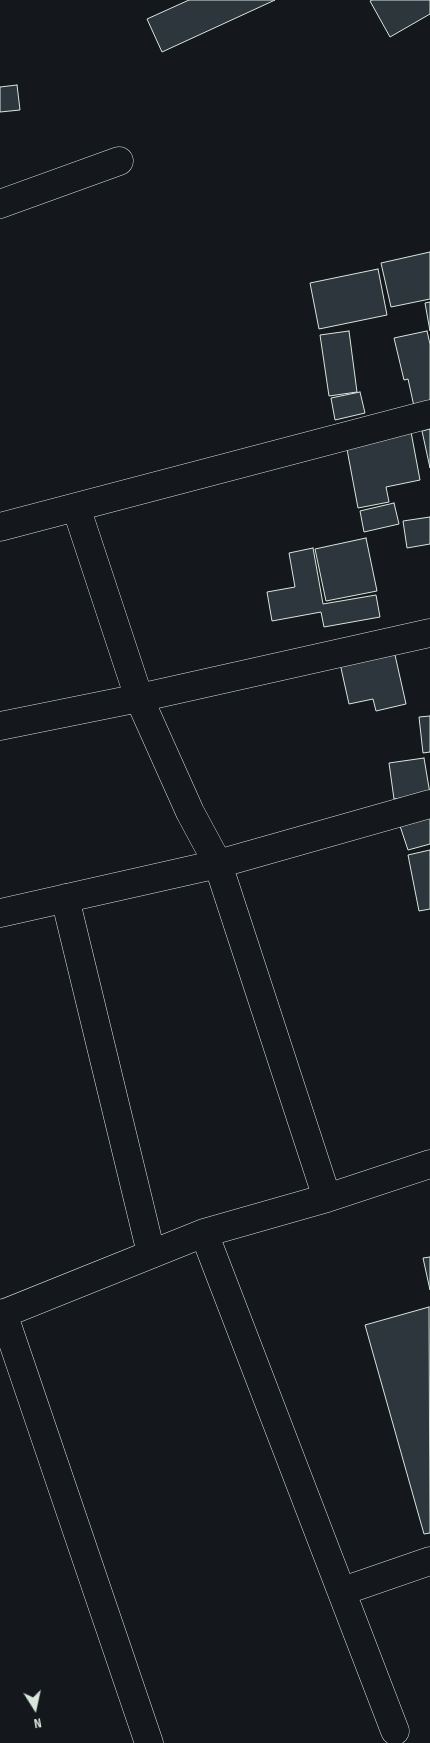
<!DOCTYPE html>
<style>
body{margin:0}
#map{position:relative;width:430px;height:1743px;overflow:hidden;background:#14181c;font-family:"Sofia Sans Condensed",sans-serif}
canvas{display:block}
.north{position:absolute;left:10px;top:1683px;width:50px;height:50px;-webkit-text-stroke:4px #14181c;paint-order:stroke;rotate:170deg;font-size:14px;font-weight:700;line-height:20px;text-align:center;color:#d8e6dc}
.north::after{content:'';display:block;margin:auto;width:18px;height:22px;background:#d8e6dc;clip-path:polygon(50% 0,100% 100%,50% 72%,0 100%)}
</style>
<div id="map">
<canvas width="430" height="1743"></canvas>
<div class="north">N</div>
</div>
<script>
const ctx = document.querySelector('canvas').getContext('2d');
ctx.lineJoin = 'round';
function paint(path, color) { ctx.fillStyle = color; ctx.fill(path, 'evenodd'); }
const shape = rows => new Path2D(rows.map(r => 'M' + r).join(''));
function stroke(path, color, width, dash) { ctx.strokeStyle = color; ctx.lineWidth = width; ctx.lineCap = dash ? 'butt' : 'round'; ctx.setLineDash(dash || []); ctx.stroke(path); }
const building = shape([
 [189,0,275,0,162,52,147,19,189,0],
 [372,0,430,0,430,14,390,37,370,1,372,0],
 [17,85,20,110,0,112,0,87,17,85],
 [430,252,430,299,391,307,381,263,430,252],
 [378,269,387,315,319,329,310,283,378,269],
 [430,302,430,331,425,303,430,302],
 [349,331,357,392,329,396,320,335,349,331],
 [427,331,430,344,430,408,415,411,408,379,404,380,394,338,427,331],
 [360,392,365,413,335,420,331,398,360,392],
 [430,429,430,468,422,431,430,429],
 [411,432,420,480,386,487,389,502,358,508,346,444,411,432],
 [394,503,399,524,364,532,360,511,394,503],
 [430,517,430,544,407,548,403,521,430,517],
 [366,538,377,591,326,601,315,549,366,538],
 [313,548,323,604,376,595,380,617,324,627,321,612,272,621,267,592,295,587,289,553,313,548],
 [393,646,406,704,376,711,373,699,349,704,339,659,393,646],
 [430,716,430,752,423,753,419,717,430,716],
 [424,758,430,794,394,799,389,763,424,758],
 [430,816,430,844,408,850,400,826,430,816],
 [430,850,430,909,419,911,408,855,430,850],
 [430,1257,430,1290,423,1258,430,1257],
 [429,1307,430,1533,424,1534,365,1325,429,1307]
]);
const minor = shape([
 [0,204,119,161],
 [76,507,139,698,190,812,218,864,327,1198],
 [0,527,430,414],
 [0,726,139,698,430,633],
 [65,898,151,1253],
 [0,913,218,864,430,804],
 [204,1233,395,1731],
 [3,1313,149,1743],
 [0,1315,204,1233,327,1198,430,1164],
 [343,1591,430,1561]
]);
paint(building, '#2c363c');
stroke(building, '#d8e6dc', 1);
stroke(minor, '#d8e6dc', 29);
stroke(minor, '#14181c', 28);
</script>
